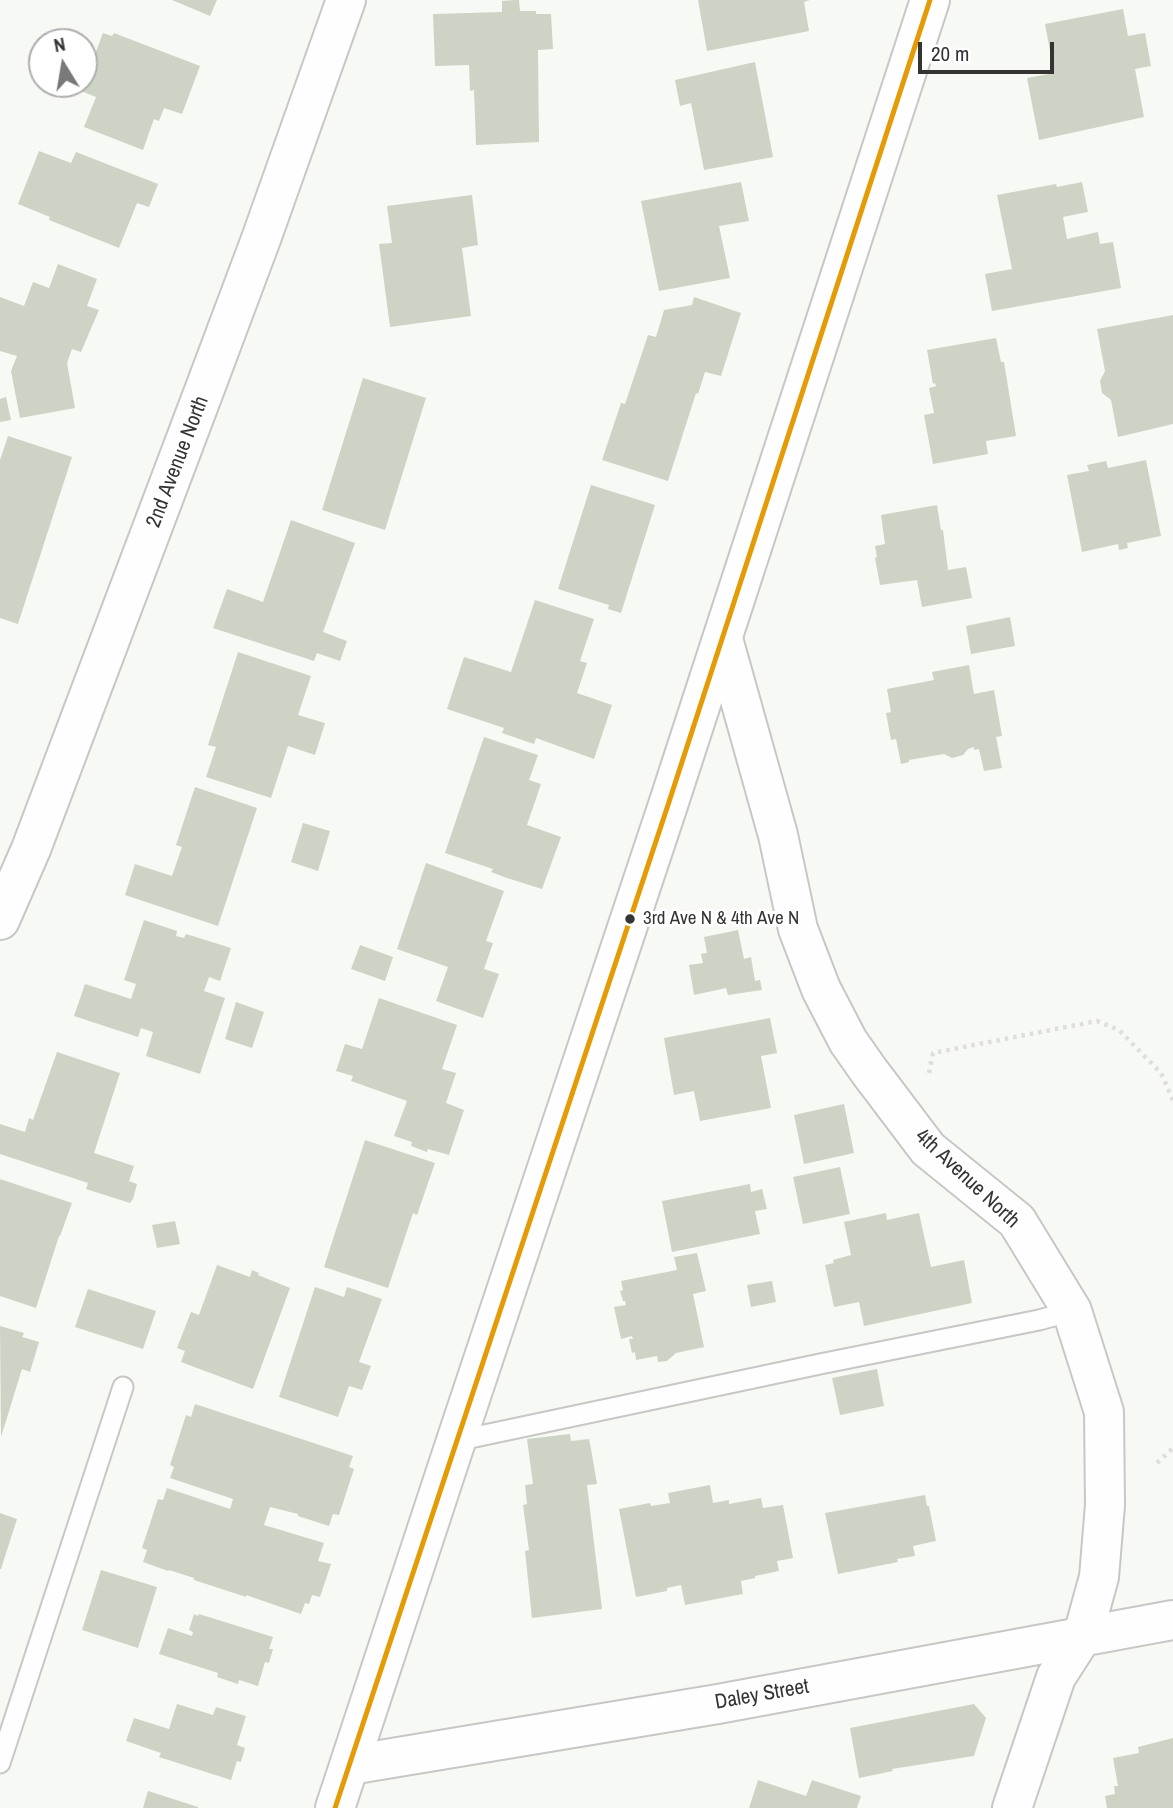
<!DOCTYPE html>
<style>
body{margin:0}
#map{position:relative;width:1173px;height:1808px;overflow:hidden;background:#f7f9f5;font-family:"Archivo Narrow",sans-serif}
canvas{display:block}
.north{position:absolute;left:28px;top:28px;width:70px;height:70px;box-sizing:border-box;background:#fff;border:2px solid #aeaead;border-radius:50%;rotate:349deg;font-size:19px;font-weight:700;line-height:28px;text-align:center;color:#343533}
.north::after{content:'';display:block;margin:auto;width:24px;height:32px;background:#787a77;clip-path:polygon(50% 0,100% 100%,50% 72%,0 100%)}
.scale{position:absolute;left:918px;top:42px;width:136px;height:32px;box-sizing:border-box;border:4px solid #343533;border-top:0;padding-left:9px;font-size:21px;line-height:24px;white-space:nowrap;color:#343533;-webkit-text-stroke:5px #fff;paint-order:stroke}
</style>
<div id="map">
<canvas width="1173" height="1808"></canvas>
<div class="north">N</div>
<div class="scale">20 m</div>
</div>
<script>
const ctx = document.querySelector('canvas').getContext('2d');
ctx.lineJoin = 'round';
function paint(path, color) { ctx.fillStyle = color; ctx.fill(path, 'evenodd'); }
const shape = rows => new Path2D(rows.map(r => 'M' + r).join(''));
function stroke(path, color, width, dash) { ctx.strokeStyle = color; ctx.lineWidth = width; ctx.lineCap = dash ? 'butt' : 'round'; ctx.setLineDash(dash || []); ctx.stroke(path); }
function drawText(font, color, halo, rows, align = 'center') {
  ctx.font = font + ' "Archivo Narrow",sans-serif'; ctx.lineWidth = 6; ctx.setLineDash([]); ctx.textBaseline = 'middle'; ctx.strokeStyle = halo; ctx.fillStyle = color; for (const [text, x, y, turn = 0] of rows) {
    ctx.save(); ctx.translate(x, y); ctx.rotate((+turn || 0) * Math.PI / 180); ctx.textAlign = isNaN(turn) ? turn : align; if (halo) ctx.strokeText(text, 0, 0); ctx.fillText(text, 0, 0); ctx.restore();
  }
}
const building = shape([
 [172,0,217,0,210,16],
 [514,0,519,0,520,11,536,11,536,14,551,14,553,49,538,50,539,142,476,145,474,90,470,91,469,65,435,66,433,14,502,12,502,1],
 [698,0,810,0,804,2,809,31,707,51],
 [1123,9,1128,36,1145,33,1151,66,1135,69,1144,117,1039,140,1027,78,1054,73,1045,24],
 [103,33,112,36,114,33,200,66,182,114,164,108,159,121,154,119,143,150,84,127,96,97,81,91],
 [755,62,773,157,704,170,691,103,680,106,675,80],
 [39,151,71,163,76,152,158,184,149,207,137,203,119,248,49,220,50,217,18,204],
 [741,182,749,221,719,226,730,278,659,291,641,201],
 [1082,182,1088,212,1063,217,1067,239,1098,232,1100,244,1113,242,1121,288,992,311,985,274,1012,269,997,195,1056,184,1057,187],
 [472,195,478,245,462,248,471,316,390,327,379,244,392,243,387,206],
 [58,264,97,279,87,306,99,310,81,352,72,349,67,363,75,408,20,418,11,371,17,356,0,351,0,297,24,306,33,282,49,288],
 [694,297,741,313,721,376,705,372,698,394,696,393,668,481,602,460,621,403,625,404,648,335,656,337,664,310,692,305],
 [1173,315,1173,424,1118,437,1111,400,1102,393,1100,381,1105,371,1097,329],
 [996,338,1001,362,1004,362,1016,436,986,441,988,454,933,464,924,415,934,413,929,388,936,386,935,383,933,384,927,350],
 [363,378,426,398,385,530,322,510],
 [6,397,11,420,0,422,0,399],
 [8,436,72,457,18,624,0,618,0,460],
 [1146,460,1161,536,1127,543,1128,548,1119,550,1118,544,1082,552,1067,475,1089,471,1087,465,1106,461,1108,468],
 [591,485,655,505,621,613,608,609,609,605,558,589],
 [937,505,941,530,943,530,948,570,966,567,972,598,922,607,917,580,880,585,875,558,877,557,875,546,885,544,881,515],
 [291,520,355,543,323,632,347,641,340,661,317,653,314,661,213,628,227,589,263,602],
 [535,600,594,619,580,661,587,663,577,693,612,705,594,759,536,738,534,744,502,733,504,728,447,709,464,657,511,672],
 [1010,617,1015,646,971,654,966,626],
 [238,652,311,676,298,715,325,723,315,755,288,746,271,798,206,777,216,747,208,745],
 [969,665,974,694,994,690,1002,736,996,737,1002,768,984,771,979,749,974,750,974,747,968,749,963,755,952,758,944,754,909,760,909,762,901,764,896,739,891,740,886,713,891,712,887,689,934,680,932,672],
 [484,737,538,755,529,780,541,784,527,825,561,837,542,889,504,877,491,872,493,869,445,853],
 [195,787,257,808,218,926,125,895,135,864,172,876,182,847,176,845],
 [303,823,330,831,318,871,291,862],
 [426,863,504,891,486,941,493,943,484,969,499,974,483,1018,436,1001,448,967,397,949],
 [144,920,177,931,176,936,184,938,186,934,231,948,220,981,209,977,204,991,225,998,200,1074,146,1056,153,1032,141,1028,138,1037,74,1016,85,984,131,999,136,984,124,980],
 [738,930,744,959,751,957,755,981,760,980,762,990,728,995,726,988,694,995,689,965,703,963,701,954,707,953,704,937],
 [360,945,393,957,385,981,351,969],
 [379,998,457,1025,442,1069,456,1073,446,1103,464,1110,449,1155,428,1149,427,1152,411,1146,412,1142,394,1136,407,1101,351,1081,353,1076,336,1071,345,1044,362,1049],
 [236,1002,264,1012,252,1048,225,1039],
 [770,1018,777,1053,761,1056,771,1108,700,1121,694,1091,674,1095,664,1038],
 [57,1052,120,1073,94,1153,134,1166,129,1181,137,1184,133,1199,130,1203,86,1189,88,1183,0,1154,0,1124,25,1132,29,1118,33,1120],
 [844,1104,854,1153,804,1164,794,1115],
 [365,1140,435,1163,417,1215,413,1213,388,1288,324,1267],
 [840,1167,850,1214,803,1224,793,1177],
 [0,1179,72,1203,60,1236,59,1236,36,1308,0,1296],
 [750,1184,751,1192,762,1189,767,1209,755,1211,760,1234,672,1252,662,1201],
 [886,1213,887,1220,919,1213,931,1267,964,1260,972,1303,864,1326,859,1302,834,1307,825,1265,834,1263,833,1260,851,1255,844,1222],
 [175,1221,180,1244,157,1248,152,1225],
 [697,1253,706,1291,693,1294,704,1347,676,1353,667,1361,658,1362,657,1356,636,1360,635,1352,632,1353,629,1339,633,1339,632,1336,621,1339,614,1307,626,1305,625,1301,623,1301,620,1291,623,1290,621,1281,677,1270,674,1257],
 [217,1265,250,1277,252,1270,259,1273,258,1275,290,1288,253,1389,181,1362,185,1351,177,1348,191,1312,199,1315],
 [772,1281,776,1302,751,1307,747,1285],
 [315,1287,344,1297,347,1287,382,1299,359,1362,371,1366,362,1390,349,1386,338,1417,279,1397],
 [88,1289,156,1311,143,1349,75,1327],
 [0,1326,24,1333,22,1337,39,1342,30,1372,22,1369,1,1437],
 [877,1369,884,1406,840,1415,832,1378],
 [195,1404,353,1456,349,1467,354,1469,339,1515,333,1514,329,1526,298,1516,298,1514,270,1507,264,1525,324,1543,318,1561,331,1564,320,1597,312,1595,309,1604,305,1603,301,1614,246,1595,246,1597,194,1580,194,1578,169,1570,168,1571,143,1562,147,1550,142,1548,158,1499,163,1500,167,1488,230,1509,233,1499,170,1478,174,1467,170,1465,186,1415,191,1417],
 [570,1434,571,1441,589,1439,591,1449,597,1484,587,1485,602,1609,532,1618,525,1551,529,1550,523,1505,527,1504,525,1485,533,1484,527,1439],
 [710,1485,713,1503,729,1500,729,1504,761,1498,763,1508,783,1505,793,1558,777,1561,779,1571,755,1576,755,1578,741,1581,743,1594,685,1605,681,1585,667,1588,667,1591,636,1597,619,1509,650,1503,651,1506,670,1503,668,1493],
 [925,1495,927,1506,929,1506,936,1541,913,1546,915,1556,897,1559,898,1562,838,1574,825,1513],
 [0,1513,17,1519,1,1569,0,1569],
 [101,1570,157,1587,138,1648,82,1630],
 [194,1614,198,1616,199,1614,273,1637,269,1649,273,1649,269,1663,265,1662,258,1686,239,1680,238,1684,217,1677,218,1673,159,1654,168,1628,192,1636,193,1632,189,1630],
 [177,1704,213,1715,216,1707,246,1716,237,1745,245,1748,241,1762,237,1761,231,1780,159,1757,161,1753,126,1741,134,1718,169,1729],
 [974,1704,986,1718,974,1756,892,1769,893,1771,859,1778,850,1728],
 [1173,1738,1173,1808,1107,1808,1105,1796,1115,1794,1114,1786,1118,1786,1113,1758,1139,1753,1138,1747],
 [758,1780,806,1796,812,1780,861,1796,857,1808,749,1808],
 [148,1791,198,1807,198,1808,143,1808]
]);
const path = shape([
 [929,1073,933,1053,1097,1021,1119,1030,1161,1073,1173,1100],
 [1157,1463,1173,1448]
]);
const service = shape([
 [456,1441,820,1364,1039,1320,1072,1311],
 [0,1763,123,1387]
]);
const minor = shape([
 [723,639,778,835,798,929,821,989,848,1041,869,1071,928,1149,1017,1221,1072,1311,1104,1412,1105,1505,1099,1577,1083,1635,1056,1677,1012,1808],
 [0,920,31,849,207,383,261,239,346,0],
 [350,1765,718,1704,1173,1620]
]);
const primary = shape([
 [335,1808,456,1441,668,805,930,0]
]);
const bus1 = shape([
 [335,1808,668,805,930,0]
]);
const markers = [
 [630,919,6,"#343533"]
];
const busNames = [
 ["3rd Ave N & 4th Ave N",643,919]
];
const streetNames = [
 ["2nd Avenue North",178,462,-69],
 ["4th Avenue North",967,1179,43],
 ["Daley Street",762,1695,-10]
];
paint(building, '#cdd4c5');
stroke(service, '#c7c8c6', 23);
stroke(minor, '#c7c8c6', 42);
stroke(primary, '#c7c8c6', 42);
stroke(path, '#dededd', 4.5, [3.5, 5]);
stroke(service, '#fefefe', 19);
stroke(minor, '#fefefe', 38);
stroke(primary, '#fefefe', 38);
stroke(bus1, '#e49b05', 5);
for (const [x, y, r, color] of markers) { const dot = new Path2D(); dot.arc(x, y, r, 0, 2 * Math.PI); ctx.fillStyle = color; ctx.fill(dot); stroke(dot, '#fff', 2.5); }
drawText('19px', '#343533', '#fff', busNames, 'left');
drawText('21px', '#343533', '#fff', streetNames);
</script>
